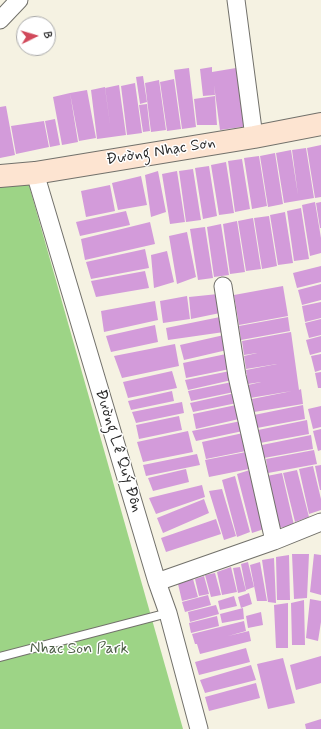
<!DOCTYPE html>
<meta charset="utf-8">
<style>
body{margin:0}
#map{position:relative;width:321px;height:729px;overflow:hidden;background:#f5f2e2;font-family:Mynerve,sans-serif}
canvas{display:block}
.north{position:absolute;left:16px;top:16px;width:40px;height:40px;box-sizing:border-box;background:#fff;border:1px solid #aaa;border-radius:50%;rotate:85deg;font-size:11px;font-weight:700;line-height:16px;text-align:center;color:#2b2b2b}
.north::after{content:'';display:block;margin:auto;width:14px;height:18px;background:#d1495b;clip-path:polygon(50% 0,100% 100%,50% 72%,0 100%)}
</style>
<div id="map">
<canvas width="321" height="729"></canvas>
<div class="north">B</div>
</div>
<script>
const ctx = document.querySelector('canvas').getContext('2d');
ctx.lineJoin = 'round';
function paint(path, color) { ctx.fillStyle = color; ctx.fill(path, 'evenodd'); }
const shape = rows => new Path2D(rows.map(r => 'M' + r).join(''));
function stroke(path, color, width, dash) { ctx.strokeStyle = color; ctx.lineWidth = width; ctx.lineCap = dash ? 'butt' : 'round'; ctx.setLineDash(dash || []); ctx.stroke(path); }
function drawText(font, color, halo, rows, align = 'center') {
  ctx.font = font + ' Mynerve,sans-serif'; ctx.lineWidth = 3; ctx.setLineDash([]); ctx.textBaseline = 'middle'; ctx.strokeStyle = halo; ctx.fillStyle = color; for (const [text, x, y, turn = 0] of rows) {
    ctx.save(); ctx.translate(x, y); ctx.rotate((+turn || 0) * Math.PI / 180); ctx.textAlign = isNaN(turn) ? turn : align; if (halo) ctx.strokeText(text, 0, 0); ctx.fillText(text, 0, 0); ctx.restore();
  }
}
const green = shape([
 [23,164,183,729,0,729,0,168]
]);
const building = shape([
 [212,67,212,72,242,67,249,126,220,130,214,85,215,95,203,96,200,69],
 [189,68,196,127,182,129,174,70],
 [143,76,147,102,140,104,136,77],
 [174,79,181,129,167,131,160,82],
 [159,80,166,130,151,132,145,83],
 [135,83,142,133,127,135,121,86],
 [119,85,126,135,97,139,91,90,105,87,111,131,105,88],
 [87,90,96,138,79,141,70,93],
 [70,93,78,142,62,145,53,97],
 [215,96,217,125,197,125,194,99],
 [147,104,150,131,143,132,139,105],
 [6,106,15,155,0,158,0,107],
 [55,119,60,145,50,147,45,121],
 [44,121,49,147,16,154,11,126],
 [321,145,321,197,315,198,307,148],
 [306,148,314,198,284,203,276,153,291,150,298,195,292,150],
 [275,153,283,204,268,207,260,156],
 [259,156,267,206,252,209,244,158],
 [242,159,250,209,235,212,228,161],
 [226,162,234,213,219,215,211,165],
 [209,166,217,216,203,219,195,168],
 [193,169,201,220,186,222,179,171],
 [158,171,166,212,151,217,145,175],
 [177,171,185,222,170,224,162,174],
 [141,176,147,205,118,210,112,183],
 [110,185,115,211,86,217,81,191],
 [315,202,321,238,321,253,310,256,302,205],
 [321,202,321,228,320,228,316,203],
 [301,208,309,259,294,261,287,211],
 [126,211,130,225,80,236,76,222],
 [285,212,293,263,278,265,270,215],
 [269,216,277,266,262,269,254,218],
 [253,218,261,269,246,271,238,221],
 [237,221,245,272,230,274,223,224],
 [150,222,155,244,85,260,81,239],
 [221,224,229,275,214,277,207,227],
 [205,227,213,278,198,280,190,229],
 [187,232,196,277,177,284,169,236],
 [145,249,149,268,91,279,86,262],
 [167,251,174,282,154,288,151,255],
 [321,266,321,282,297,288,293,273],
 [145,271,149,288,96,297,91,281],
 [321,284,321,300,302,305,298,290],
 [283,286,288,316,239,325,234,295],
 [218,294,220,313,191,319,189,297],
 [187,296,190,319,163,323,160,301],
 [155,301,158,320,104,332,101,311],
 [321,302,321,318,305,322,302,306],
 [220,317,224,332,168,340,166,328],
 [288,317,290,331,241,340,239,326],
 [321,319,321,335,309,338,305,323],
 [155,325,158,342,111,352,106,336],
 [291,332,299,390,301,389,303,404,254,412,252,399,292,391,250,398,248,385,261,382,248,384,246,370,277,364,246,369,244,356,257,353,244,355,242,341],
 [224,335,227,350,184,360,180,345],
 [321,336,321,352,310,355,306,340],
 [175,344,179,366,122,378,114,356],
 [226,354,230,369,186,378,183,363],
 [321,354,321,370,315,372,311,356],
 [172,371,177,388,128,398,123,382],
 [230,371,232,380,188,390,185,380],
 [321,372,321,388,318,388,315,373],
 [232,382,234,392,191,401,188,391],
 [172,391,174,401,131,410,128,401],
 [235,393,237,403,193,412,190,403],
 [182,402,184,413,136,423,132,412],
 [236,405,239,419,196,429,193,414],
 [303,405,305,419,257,428,254,415],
 [321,406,321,427,313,429,308,409],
 [179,416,182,430,139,439,136,425],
 [307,420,309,434,260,443,258,430],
 [241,421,243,431,196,441,192,431],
 [321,429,321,450,318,451,313,431],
 [188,431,193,452,143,462,137,442],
 [243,433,246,451,206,459,202,442],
 [311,435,313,449,264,458,262,445],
 [314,450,317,464,268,473,266,459],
 [246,452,249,469,209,477,205,460],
 [197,454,200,465,146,476,143,465],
 [321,465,321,490,320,490,315,466],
 [313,466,321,499,321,510,309,514,299,469],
 [186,469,189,482,153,491,148,478],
 [253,469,267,528,252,533,237,474],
 [297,470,309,517,295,522,283,473],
 [282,473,294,525,279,528,267,476],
 [235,476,250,532,237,537,222,480],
 [202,485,205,497,156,514,149,498],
 [222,489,236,536,224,540,209,491],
 [204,499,209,513,163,533,157,518],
 [216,519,221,534,166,552,161,538],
 [292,554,309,554,307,598,294,599],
 [314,554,321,555,321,595,310,592],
 [289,555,290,600,277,600,276,557],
 [274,558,276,603,268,602,262,560],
 [248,562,254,587,246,590,241,564],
 [260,562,267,601,257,601,250,565],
 [231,567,237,592,222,595,217,572],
 [240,567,246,591,238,593,233,568],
 [215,573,221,595,211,597,205,575],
 [204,576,209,594,199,596,195,579],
 [193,579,198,597,182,601,178,584],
 [249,593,252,604,241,608,238,597],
 [208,595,211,605,185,612,182,602],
 [234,596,237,606,220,610,218,601],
 [310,599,321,601,321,622,318,641,306,638],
 [304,600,305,645,292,645,291,603],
 [288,603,288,648,276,648,274,605],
 [216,605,219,614,190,622,188,612],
 [243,608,244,619,222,623,220,614],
 [261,612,263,625,248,628,246,616],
 [217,616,219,626,191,633,189,623],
 [244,621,246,631,228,636,249,631,251,641,200,654,197,644,195,644,192,634],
 [246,648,250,662,199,675,195,662],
 [321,656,321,683,296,690,290,665],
 [283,658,295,703,268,709,257,664],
 [251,665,256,680,205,693,200,680],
 [256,683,260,698,209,711,205,697],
 [321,719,321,729,306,729,305,724]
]);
const service = shape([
 [0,657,168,613]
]);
const minor = shape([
 [236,0,254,137],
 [0,20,19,0],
 [35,173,157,582,168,613,199,729],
 [223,286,237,376,274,541],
 [157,582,274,541,321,522]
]);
const secondary = shape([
 [0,176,35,173,254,137,321,124]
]);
const streetNames = [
 ["Đường Nhạc Sơn",161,152,-9],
 ["Đường Lê Quý Đôn",118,451,73]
];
const parkNames = [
 ["Nhac Son Park",79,650]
];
paint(green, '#9dd486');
paint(building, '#d39bda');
stroke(service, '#72716b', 10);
stroke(minor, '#72716b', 19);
stroke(secondary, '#72716b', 24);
stroke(service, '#fff', 8);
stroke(minor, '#fff', 17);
stroke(secondary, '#fde4d1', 22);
drawText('16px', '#2b2b2b', '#fff', streetNames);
drawText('16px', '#4d5e46', '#fff', parkNames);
</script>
